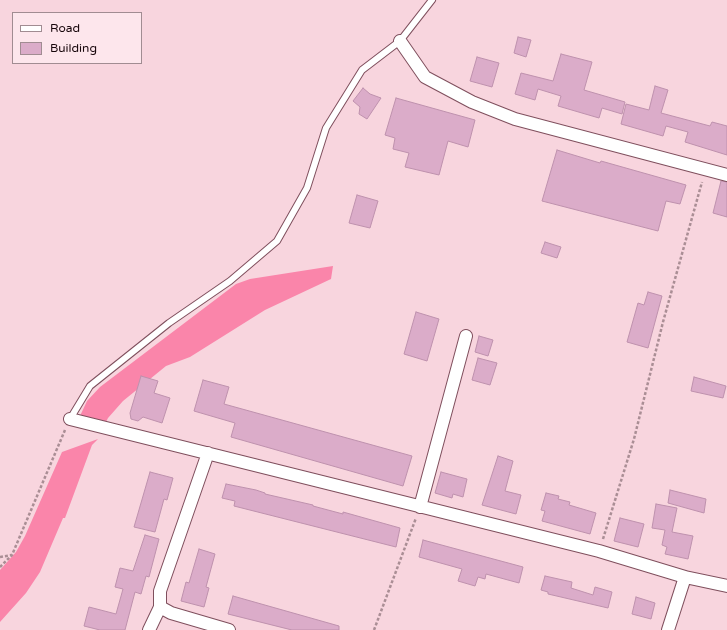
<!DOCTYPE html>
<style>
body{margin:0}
#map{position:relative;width:727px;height:630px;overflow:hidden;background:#f8d5de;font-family:"Varela Round",sans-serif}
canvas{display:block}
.legend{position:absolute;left:12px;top:12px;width:130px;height:52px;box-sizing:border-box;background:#fde6ec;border:1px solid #a18c92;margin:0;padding:5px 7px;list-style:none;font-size:12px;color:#17060b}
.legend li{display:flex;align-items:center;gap:8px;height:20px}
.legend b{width:20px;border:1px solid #a18c92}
</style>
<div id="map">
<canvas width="727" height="630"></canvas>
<ul class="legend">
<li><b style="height:5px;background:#fff"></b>Road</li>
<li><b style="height:11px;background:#dbacc9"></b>Building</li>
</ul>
</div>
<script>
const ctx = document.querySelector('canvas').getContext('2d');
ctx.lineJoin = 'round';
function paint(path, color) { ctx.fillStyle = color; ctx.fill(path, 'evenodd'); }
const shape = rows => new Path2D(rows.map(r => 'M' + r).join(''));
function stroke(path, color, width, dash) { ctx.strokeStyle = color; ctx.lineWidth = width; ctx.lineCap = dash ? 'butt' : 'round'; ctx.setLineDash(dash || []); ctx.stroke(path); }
const forest = shape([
 [333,266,331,279,265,310,190,357,166,366,123,401,108,418,104,426,80,416,87,401,100,387,236,284,250,279],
 [98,439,92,445,65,518,63,518,40,572,26,593,0,622,0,570,16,552,25,536,62,452]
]);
const building = shape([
 [518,37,531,40,526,57,514,53,518,37],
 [561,54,592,62,584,90,625,102,622,114,602,108,599,118,558,106,561,96,538,89,535,100,515,94,521,73,553,81,561,54],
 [477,57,499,63,492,87,470,81,477,57],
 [655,86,668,90,661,113,710,126,712,122,727,126,727,155,685,142,688,132,666,126,663,136,621,124,626,104,649,110,655,86],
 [363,88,370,94,381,98,367,119,359,114,360,107,353,101,363,88],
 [396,98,475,120,468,147,448,141,439,175,405,167,409,153,393,149,395,138,385,135,396,98],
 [557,150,600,163,601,161,686,185,680,204,666,201,658,231,542,201,557,150],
 [721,181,727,182,727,217,713,213,721,181],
 [357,195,378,201,370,228,349,223,357,195],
 [545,242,561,247,557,258,541,253,545,242],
 [648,292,662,296,648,348,627,342,638,303,644,305,648,292],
 [416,312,439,319,427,361,404,354,416,312],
 [479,336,493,340,488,356,475,352,479,336],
 [478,358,497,363,490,385,472,380,478,358],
 [141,376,158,381,154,393,170,398,162,423,143,417,138,421,131,419,130,413,141,376],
 [694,377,726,386,723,398,691,391,694,377],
 [203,380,229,387,224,404,412,456,403,486,231,437,235,423,194,411,203,380],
 [498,456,513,461,505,491,521,495,516,514,482,505,498,456],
 [150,472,173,478,167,500,164,499,155,532,134,527,150,472],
 [441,472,467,479,463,497,453,494,452,498,435,493,441,472],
 [226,484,256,490,265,493,265,494,313,505,313,506,343,514,343,512,400,528,396,547,234,506,235,501,222,498,226,484],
 [670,490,706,499,704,513,668,503,670,490],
 [546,493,559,496,558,499,570,502,569,505,596,513,590,534,542,521,545,511,541,510,546,493],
 [656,504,677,508,672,532,693,536,688,559,665,554,667,547,662,545,665,530,652,528,656,504],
 [620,518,644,524,638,547,614,541,620,518],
 [145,535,159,539,149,577,146,576,141,594,135,592,125,630,100,630,84,626,89,607,116,614,123,589,115,587,120,568,133,571,145,535],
 [423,540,523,567,519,583,486,574,485,579,478,577,475,586,458,581,462,569,419,557,423,540],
 [199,549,215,554,206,587,209,588,204,607,181,601,186,582,189,583,199,549],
 [545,576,572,582,571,588,593,595,595,587,612,592,608,608,548,594,548,592,541,590,545,576],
 [233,596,339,626,339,630,292,630,228,614,233,596],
 [636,597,655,603,651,619,632,614,636,597]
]);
const path = shape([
 [603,539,634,439,663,322,702,182],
 [0,557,12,555,65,430],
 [0,567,12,555],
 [374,630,416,518]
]);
const service = shape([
 [70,419,90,386,169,323,230,281,277,241,307,188,326,128,362,70,400,41,432,0]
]);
const minor = shape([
 [400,41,425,77,472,102,515,119,727,175],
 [70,419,599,551,685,577,727,586],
 [208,453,160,591,160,607,171,613,229,630],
 [420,507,466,336],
 [149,630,160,607],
 [668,630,685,577]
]);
paint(forest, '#fa85aa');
paint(building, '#dbacc9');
stroke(building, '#be91ad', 1);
stroke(service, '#7f4f5d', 8);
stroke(minor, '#7f4f5d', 14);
stroke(path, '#aa8e95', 2.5, [3, 2]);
stroke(service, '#fff', 6);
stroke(minor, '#fff', 12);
</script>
